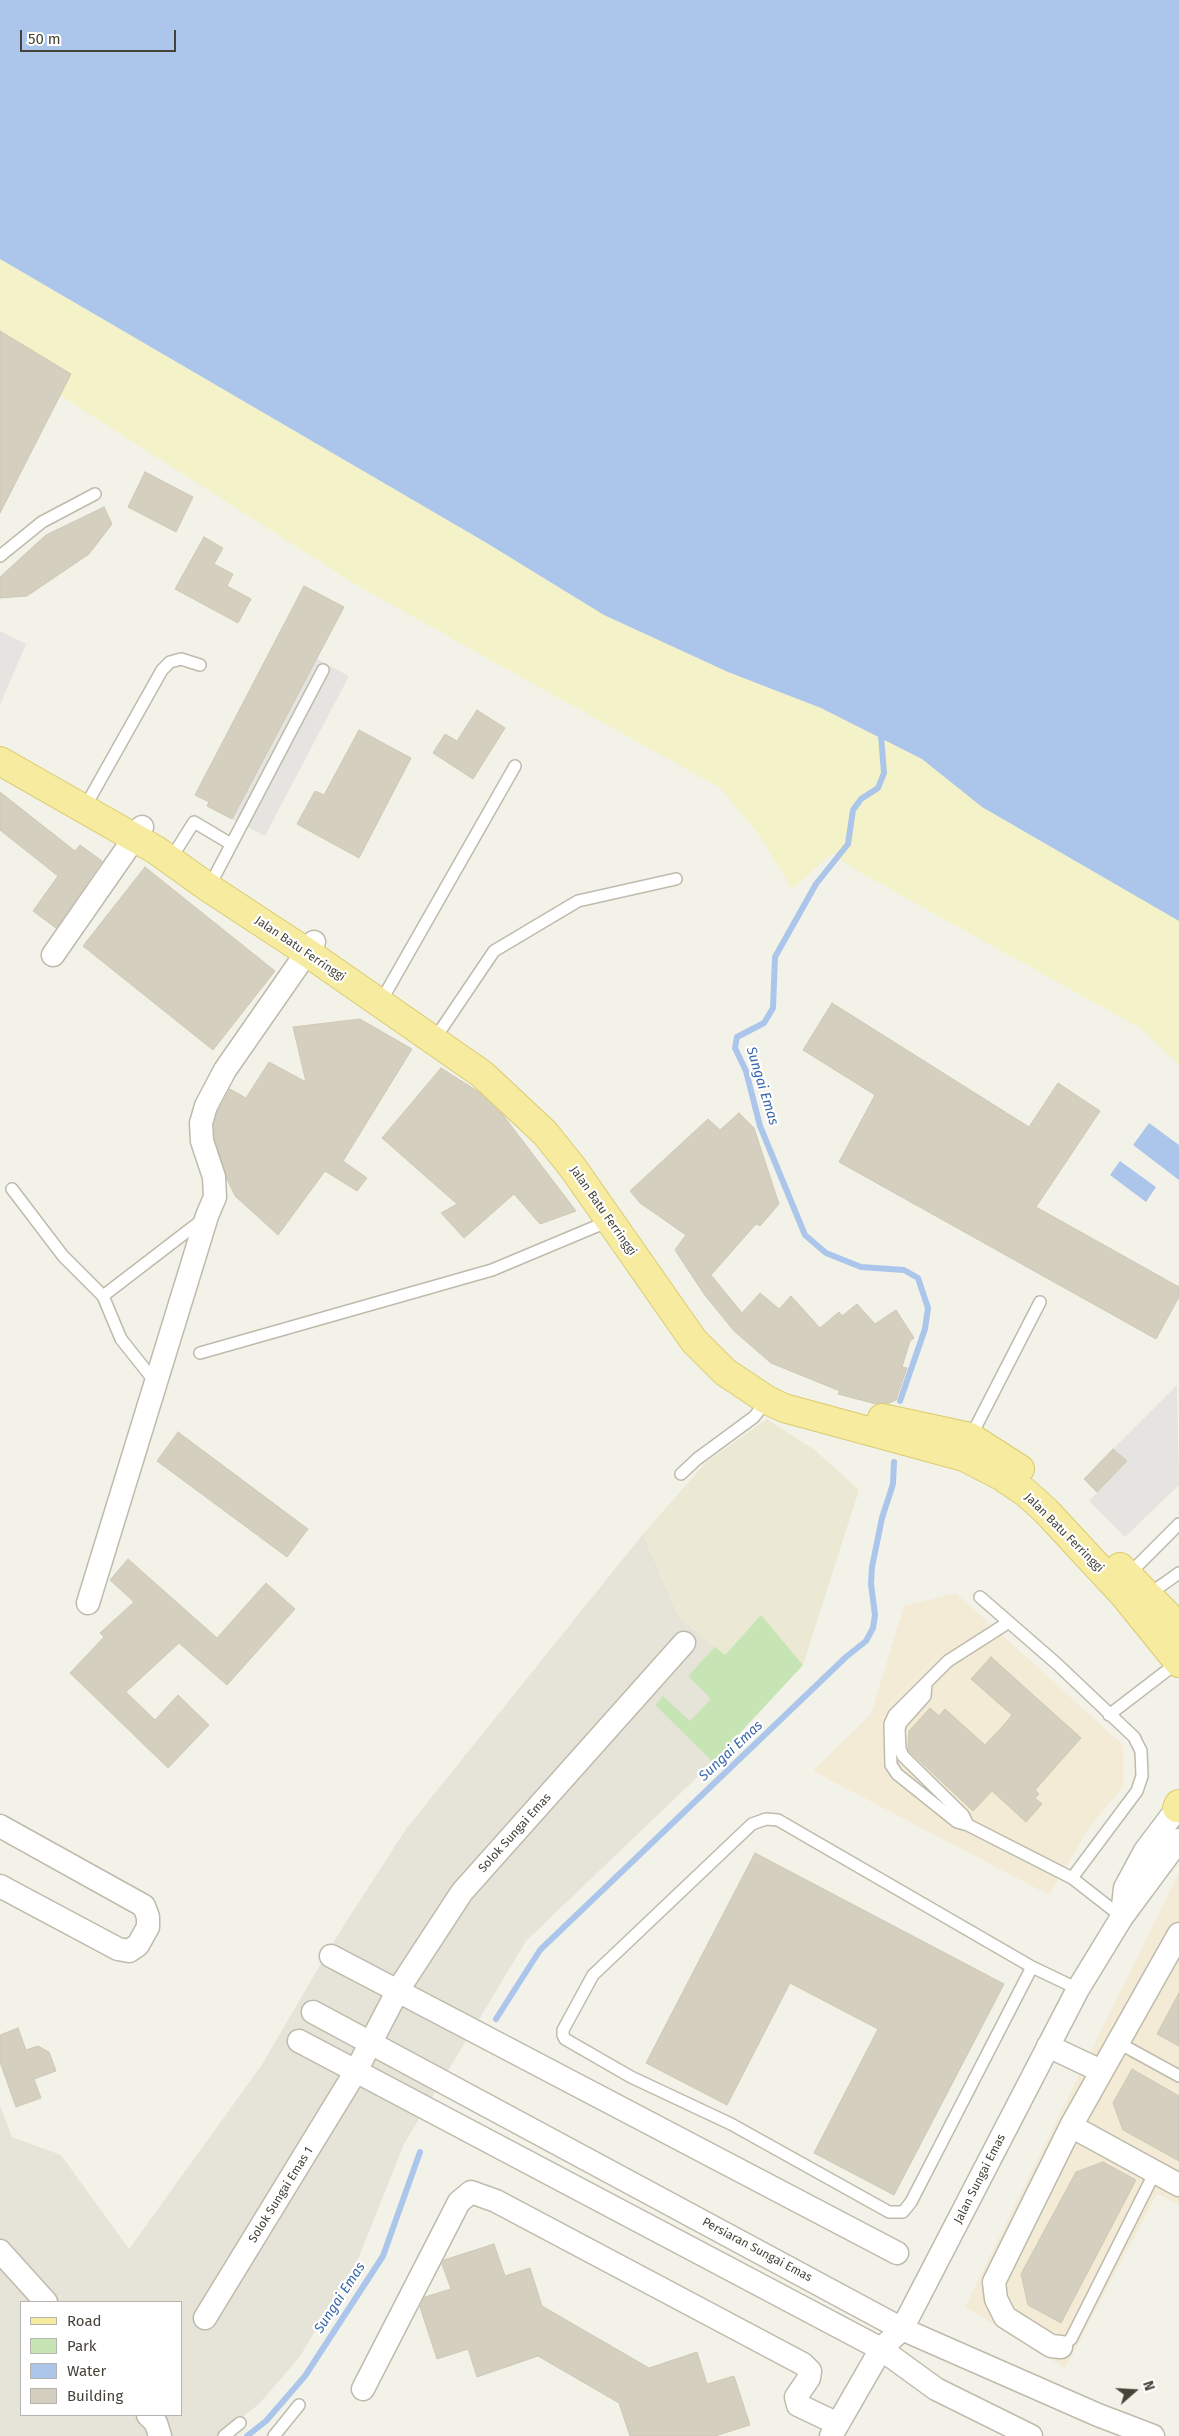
<!DOCTYPE html>
<style>
body{margin:0}
#map{position:relative;width:1179px;height:2436px;overflow:hidden;background:#f3f2e9;font-family:"Fira Sans",sans-serif}
canvas{display:block}
.legend{position:absolute;left:20px;top:2301px;width:162px;height:115px;box-sizing:border-box;background:#fff;border:1px solid #b5b4af;margin:0;padding:6px 9px;list-style:none;font-size:15px;color:#464338}
.legend li{display:flex;align-items:center;gap:10px;height:25px}
.legend b{width:25px;border:1px solid #b5b4af}
.north{position:absolute;left:1109px;top:2366px;width:50px;height:50px;-webkit-text-stroke:4px #fff;paint-order:stroke;rotate:71deg;font-size:14px;font-weight:700;line-height:20px;text-align:center;color:#464338}
.north::after{content:'';display:block;margin:auto;width:18px;height:22px;background:#464338;clip-path:polygon(50% 0,100% 100%,50% 72%,0 100%)}
.scale{position:absolute;left:20px;top:30px;width:156px;height:22px;box-sizing:border-box;border:2px solid #464338;border-top:0;padding-left:6px;font-size:15px;line-height:18px;white-space:nowrap;color:#464338;-webkit-text-stroke:4px #fff;paint-order:stroke}
</style>
<div id="map">
<canvas width="1179" height="2436"></canvas>
<ul class="legend">
<li><b style="height:6px;background:#f6eb9f"></b>Road</li>
<li><b style="height:14px;background:#c7e4b5"></b>Park</li>
<li><b style="height:14px;background:#abc6ea"></b>Water</li>
<li><b style="height:14px;background:#d4cfbf"></b>Building</li>
</ul>
<div class="north">N</div>
<div class="scale">50 m</div>
</div>
<script>
const ctx = document.querySelector('canvas').getContext('2d');
ctx.lineJoin = 'round';
function paint(path, color) { ctx.fillStyle = color; ctx.fill(path, 'evenodd'); }
const shape = rows => new Path2D(rows.map(r => 'M' + r).join(''));
function stroke(path, color, width, dash) { ctx.strokeStyle = color; ctx.lineWidth = width; ctx.lineCap = dash ? 'butt' : 'round'; ctx.setLineDash(dash || []); ctx.stroke(path); }
function drawText(font, color, halo, rows, align = 'center') {
  ctx.font = font + ' "Fira Sans",sans-serif'; ctx.lineWidth = 4.5; ctx.setLineDash([]); ctx.textBaseline = 'middle'; ctx.strokeStyle = halo; ctx.fillStyle = color; for (const [text, x, y, turn = 0] of rows) {
    ctx.save(); ctx.translate(x, y); ctx.rotate((+turn || 0) * Math.PI / 180); ctx.textAlign = isNaN(turn) ? turn : align; if (halo) ctx.strokeText(text, 0, 0); ctx.fillText(text, 0, 0); ctx.restore();
  }
}
const residential = shape([
 [643,1534,679,1617,715,1647,725,1655,803,1665,713,1762,526,1941,404,2144,358,2259,299,2358,259,2404,219,2436,0,2436,0,2106,12,2137,61,2155,129,2249,261,2066,339,1933,406,1829],
 [21,2302,181,2302,181,2415,21,2415]
]);
const commercial = shape([
 [956,1593,1123,1745,1123,1787,1092,1824,1049,1895,813,1771,871,1714,904,1606],
 [1179,1872,1179,2205,1157,2194,1065,2368,965,2307]
]);
const education = shape([
 [767,1419,816,1451,859,1490,803,1665,761,1616,725,1655,715,1647,679,1617,643,1534,706,1462]
]);
const green = shape([
 [761,1615,803,1665,713,1762,655,1705,663,1696,690,1721,711,1699,688,1676,715,1647,725,1655]
]);
const sand = shape([
 [0,259,485,542,604,615,728,672,821,708,922,759,982,807,1179,921,1179,1065,1140,1028,854,869,832,853,792,889,759,835,720,788,358,586,0,357]
]);
const parking = shape([
 [0,631,26,644,0,705],
 [317,659,349,676,265,836,232,819],
 [1177,1385,1179,1485,1125,1537,1089,1501,1127,1461,1113,1449]
]);
const water = shape([
 [0,0,1179,0,1179,921,982,807,922,759,821,708,728,672,604,615,485,542,0,259],
 [1149,1123,1179,1145,1179,1180,1133,1145],
 [1120,1161,1156,1187,1146,1202,1110,1175]
]);
const stream = shape([
 [881,736,884,773,878,788,861,799,853,810,848,844,816,884,775,957,773,1008,764,1023,737,1037,735,1048,746,1071,760,1126,805,1235,826,1253,861,1267,904,1270,918,1278,928,1308,925,1329,900,1401],
 [496,2019,540,1950,846,1657,866,1641,873,1628,875,1615,871,1584,872,1567,882,1518,893,1484,894,1462],
 [247,2436,266,2421,305,2376,383,2256,420,2152]
]);
const building = shape([
 [0,331,71,374,0,513,0,331],
 [145,472,193,497,176,532,128,507,145,472],
 [104,507,112,524,89,554,27,596,0,598,0,577,46,535,104,507],
 [204,537,223,548,214,564,233,574,227,586,251,599,238,623,175,589,204,537],
 [304,586,344,607,232,819,207,806,209,802,195,795,304,586],
 [477,710,505,728,473,779,433,753,445,734,457,741,477,710],
 [359,730,411,758,359,858,297,824,315,791,324,795,359,730],
 [0,792,75,851,80,845,102,861,56,928,33,911,58,876,0,830,0,792],
 [145,867,275,971,213,1050,83,946,145,867],
 [832,1003,1029,1127,1058,1083,1100,1111,1036,1207,1179,1287,1179,1297,1156,1339,839,1162,875,1095,803,1050,832,1003],
 [360,1019,412,1049,343,1161,367,1178,357,1191,325,1171,278,1235,235,1196,227,1179,215,1139,214,1125,218,1111,230,1089,246,1098,269,1062,306,1082,293,1027,360,1019],
 [441,1068,479,1092,503,1115,576,1211,540,1224,514,1194,464,1238,441,1213,457,1204,382,1138,441,1068],
 [739,1113,754,1128,779,1204,760,1226,756,1224,711,1275,742,1313,760,1293,779,1309,791,1296,820,1328,839,1312,842,1316,857,1304,875,1324,896,1310,914,1338,910,1341,902,1367,907,1368,896,1400,889,1403,876,1404,838,1394,840,1391,771,1363,734,1331,704,1294,675,1250,686,1235,640,1203,630,1191,708,1119,720,1130,739,1113],
 [178,1432,308,1529,287,1557,157,1461,178,1432],
 [1113,1449,1127,1461,1097,1492,1084,1479,1113,1449],
 [128,1559,217,1638,266,1583,295,1609,227,1685,179,1643,126,1692,155,1720,178,1695,209,1725,168,1768,70,1673,104,1637,100,1633,134,1602,110,1580,128,1559],
 [991,1657,1081,1738,1035,1790,1039,1794,1035,1798,1042,1804,1026,1822,992,1791,973,1811,908,1750,909,1731,930,1708,939,1716,945,1709,985,1745,1001,1728,1012,1715,971,1679,991,1657],
 [755,1853,1004,1984,894,2195,814,2153,878,2029,790,1983,727,2105,646,2063,755,1853],
 [1179,1993,1179,2046,1157,2034,1179,1993],
 [18,2028,26,2050,38,2046,49,2052,56,2071,34,2079,41,2098,16,2107,0,2062,0,2035,18,2028],
 [1132,2069,1179,2096,1179,2161,1123,2130,1113,2103,1132,2069],
 [1103,2162,1136,2180,1061,2323,1028,2305,1021,2274,1076,2172,1103,2162],
 [494,2244,505,2276,530,2268,542,2306,649,2368,697,2352,707,2384,734,2376,750,2425,715,2436,630,2436,619,2403,538,2356,477,2377,468,2349,437,2359,420,2307,425,2297,451,2289,442,2264,444,2260,494,2244]
]);
const service = shape([
 [0,556,42,522,95,494],
 [85,807,162,670,170,662,181,659,200,665],
 [177,849,194,822,231,844],
 [209,887,323,670],
 [380,1003,515,766],
 [434,1040,494,951,578,901,676,879],
 [12,1189,63,1256,103,1296,121,1339,156,1383],
 [103,1296,202,1220],
 [200,1353,492,1270,609,1221],
 [970,1438,1040,1302],
 [681,1474,697,1459,754,1417,767,1400],
 [1127,1576,1179,1524],
 [1148,1595,1179,1573],
 [980,1597,1057,1664,1134,1737,1141,1751,1142,1776,1137,1791,1072,1878],
 [1009,1622,948,1661,894,1715,890,1724,891,1765,897,1774,957,1822,968,1825,1072,1878,1122,1917],
 [926,1684,925,1696,901,1723,899,1729,900,1749,903,1756,963,1815,968,1825],
 [1109,1715,1178,1662],
 [1032,1967,911,2202,903,2212,889,2212,731,2124,631,2077,565,2039,563,2035,563,2030,593,1975,752,1824,766,1819,778,1820,1032,1967,1078,1989],
 [1117,2042,1179,2076],
 [1061,2347,1071,2339,1155,2172],
 [224,2436,240,2423],
 [274,2436,299,2405]
]);
const minor = shape([
 [53,955,142,827],
 [88,1603,207,1216,215,1197,214,1177,202,1141,201,1123,206,1106,225,1070,314,942],
 [0,1826,144,1906,148,1917,148,1927,138,1945,129,1951,118,1949,0,1886],
 [1122,1916,1125,1888,1145,1851,1179,1806],
 [331,1956,897,2253],
 [313,2012,902,2329,1098,2415,1153,2436],
 [299,2041,881,2349,936,2389,1031,2436],
 [1048,2046,1101,2071],
 [1071,2126,1179,2185],
 [0,2251,46,2302],
 [205,2318,356,2071,398,1990,462,1892,684,1643],
 [1061,2347,1051,2346,1005,2317,996,2299,994,2282,1071,2126,1179,1934],
 [363,2389,459,2202,471,2192,496,2201,803,2364,810,2371,809,2378,796,2397,798,2405,838,2424],
 [148,2415,156,2423,160,2436],
 [831,2436,881,2349,902,2329,1078,1989,1122,1917,1179,1840]
]);
const primary = shape([
 [0,761,156,850,209,888,308,953,482,1074,545,1133,573,1168,694,1341,725,1372,767,1400,784,1408,964,1457,1001,1476,1025,1492,1046,1511,1124,1595,1179,1663],
 [882,1418,970,1437,1020,1469],
 [1120,1567,1179,1627],
 [1177,1808,1179,1804]
]);
const streetNames = [
 ["Jalan Batu Ferringgi",300,949,34],
 ["Jalan Batu Ferringgi",603,1211,55],
 ["Jalan Batu Ferringgi",1064,1533,45],
 ["Solok Sungai Emas",515,1833,-48],
 ["Jalan Sungai Emas",980,2179,-63],
 ["Solok Sungai Emas 1",281,2195,-58],
 ["Persiaran Sungai Emas",757,2250,28]
];
const waterNames = [
 ["Sungai Emas",762,1086,73],
 ["Sungai Emas",731,1751,-43],
 ["Sungai Emas",340,2298,-57]
];
paint(residential, '#e6e4d8');
paint(commercial, '#f3ebd6');
paint(education, '#ebe8d4');
paint(green, '#c7e4b5');
paint(sand, '#f4f2c8');
paint(parking, '#e5e4e0');
paint(water, '#abc6ea');
stroke(stream, '#abc6ea', 6);
paint(building, '#d4cfbf');
stroke(building, '#cec8b3', 1);
stroke(service, '#bebbac', 14);
stroke(minor, '#bebbac', 25);
stroke(primary, '#dacb70', 30);
stroke(service, '#fff', 11);
stroke(minor, '#fff', 22);
stroke(primary, '#f6eb9f', 28);
drawText('12px', '#464338', '#fff', streetNames);
drawText('italic 14px', '#3a68a9', '#fff', waterNames);
</script>
